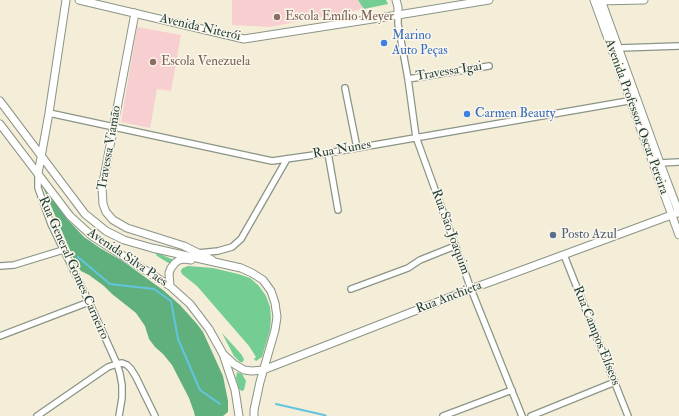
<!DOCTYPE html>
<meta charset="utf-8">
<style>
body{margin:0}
canvas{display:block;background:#f4edd8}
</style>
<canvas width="679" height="416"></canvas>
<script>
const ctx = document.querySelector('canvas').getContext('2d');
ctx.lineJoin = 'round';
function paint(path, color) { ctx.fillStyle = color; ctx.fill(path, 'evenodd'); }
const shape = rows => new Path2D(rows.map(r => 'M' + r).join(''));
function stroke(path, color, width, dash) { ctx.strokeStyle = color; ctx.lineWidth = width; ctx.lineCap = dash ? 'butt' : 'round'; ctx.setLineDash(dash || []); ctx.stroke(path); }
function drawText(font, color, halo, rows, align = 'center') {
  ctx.font = font + ' "IM FELL Double Pica",serif'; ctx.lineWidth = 3; ctx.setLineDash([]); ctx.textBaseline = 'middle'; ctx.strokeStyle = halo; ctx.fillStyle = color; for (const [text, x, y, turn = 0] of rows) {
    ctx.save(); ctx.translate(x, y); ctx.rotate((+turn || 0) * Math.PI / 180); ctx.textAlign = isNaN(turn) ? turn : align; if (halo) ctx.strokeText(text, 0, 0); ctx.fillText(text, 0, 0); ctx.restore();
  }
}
const built = shape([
 [232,0,358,0,364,9,269,27,232,25],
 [137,27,181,35,171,91,157,89,150,128,121,122]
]);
const green = shape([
 [358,0,386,0,388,4,364,9],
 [155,252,174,260,170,264,157,256],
 [188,266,213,268,238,274,250,278,259,286,266,296,270,307,271,318,270,330,262,357,256,361,254,359,256,357,249,346,197,286,182,274,181,272,181,270,183,268],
 [222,333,241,354,244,359,243,362,240,362,234,356],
 [237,372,242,374,246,381,244,390,242,391,239,389,236,378]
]);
const forest = shape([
 [43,187,67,219,84,237,100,248,124,262,163,290,180,305,197,324,203,332,223,376,228,401,228,412,223,416,195,416,194,412,189,398,172,365,163,354,155,347,149,339,145,326,136,313,112,294,104,286,89,275,81,271,76,264]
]);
const stream = shape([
 [78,257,110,284,154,289,171,301,178,339,200,390,220,404],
 [276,404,324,415,326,416]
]);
const minor = shape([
 [398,15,398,24,408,79,416,137,471,289,522,416],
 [619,48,679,46],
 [408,79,489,66],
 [345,88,357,148],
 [49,113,272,161,328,153,634,100],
 [328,153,338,210],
 [660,163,679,162],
 [38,174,38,188,51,224,89,302,117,364,120,374,122,385,122,398,119,416],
 [198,253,218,251,232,247,241,239,287,159],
 [564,255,628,416],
 [0,266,14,265,63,250],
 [351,289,408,268,420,260,455,246],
 [0,336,89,302],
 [37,416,108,367,117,364,122,363,127,365,131,369,136,377,155,416],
 [443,416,512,390],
 [531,416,615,382]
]);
const tertiary = shape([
 [396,0,398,7,398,15],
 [597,1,644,0],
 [135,13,102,188,103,204,106,212,113,220,127,228,184,246,212,260],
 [223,354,234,364,244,370,252,371,263,370,471,289,677,213]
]);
const secondary = shape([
 [79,0,244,39,398,15,489,0],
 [594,0,679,235],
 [601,0,660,163,679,213],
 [0,101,85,214,106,231,124,240,152,248,241,268,252,273,263,280,271,291,275,303,277,317,275,330,260,382,254,410,254,416],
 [0,124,70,216,92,236,170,286,190,304,209,329,223,354,235,390,239,416],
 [38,174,49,113,66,0],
 [170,286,169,273,171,268,175,263,179,260,184,259,191,260]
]);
const markers = [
 [277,17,4,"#8d6e63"],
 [384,43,4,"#3f7fe0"],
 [153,62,4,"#8d6e63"],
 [467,114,4,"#3f7fe0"],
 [553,235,4,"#5c6f8a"]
];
const educationNames = [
 ["Escola Emílio Meyer",285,17],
 ["Escola Venezuela",161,62]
];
const streetNames = [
 ["Avenida Niterói",200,28,13],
 ["Travessa Igai",449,72,-9],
 ["Avenida Professor Oscar Pereira",636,117,70],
 ["Travessa Viamão",110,148,-80],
 ["Rua Nunes",342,150,-10],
 ["Rua São Joaquim",450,232,70],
 ["Avenida Silva Paes",127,258,34],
 ["Rua General Gomes Carneiro",73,268,66],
 ["Rua Anchieta",449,298,-21],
 ["Rua Campos Elíseos",596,336,68]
];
const shopNames = [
 ["Marino",392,36],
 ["Auto Peças",392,51],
 ["Carmen Beauty",475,114]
];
const serviceNames = [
 ["Posto Azul",561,235]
];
paint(built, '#f7cfd0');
paint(green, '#74cd93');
paint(forest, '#5fb07d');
stroke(stream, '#61c5df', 2);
stroke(minor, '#8a9586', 8);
stroke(tertiary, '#8a9586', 9);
stroke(secondary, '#8a9586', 9);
stroke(minor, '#fff', 5.5);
stroke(tertiary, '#fff', 7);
stroke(secondary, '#fff', 7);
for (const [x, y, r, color] of markers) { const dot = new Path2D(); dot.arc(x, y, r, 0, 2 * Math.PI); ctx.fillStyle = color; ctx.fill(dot); stroke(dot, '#fbf7ec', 1.5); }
drawText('13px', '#785e54', '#fbf7ec', educationNames, 'left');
drawText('13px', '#1f3d34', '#fbf7ec', streetNames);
drawText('13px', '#366cbe', '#fbf7ec', shopNames, 'left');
drawText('13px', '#4e5e75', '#fbf7ec', serviceNames, 'left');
</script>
